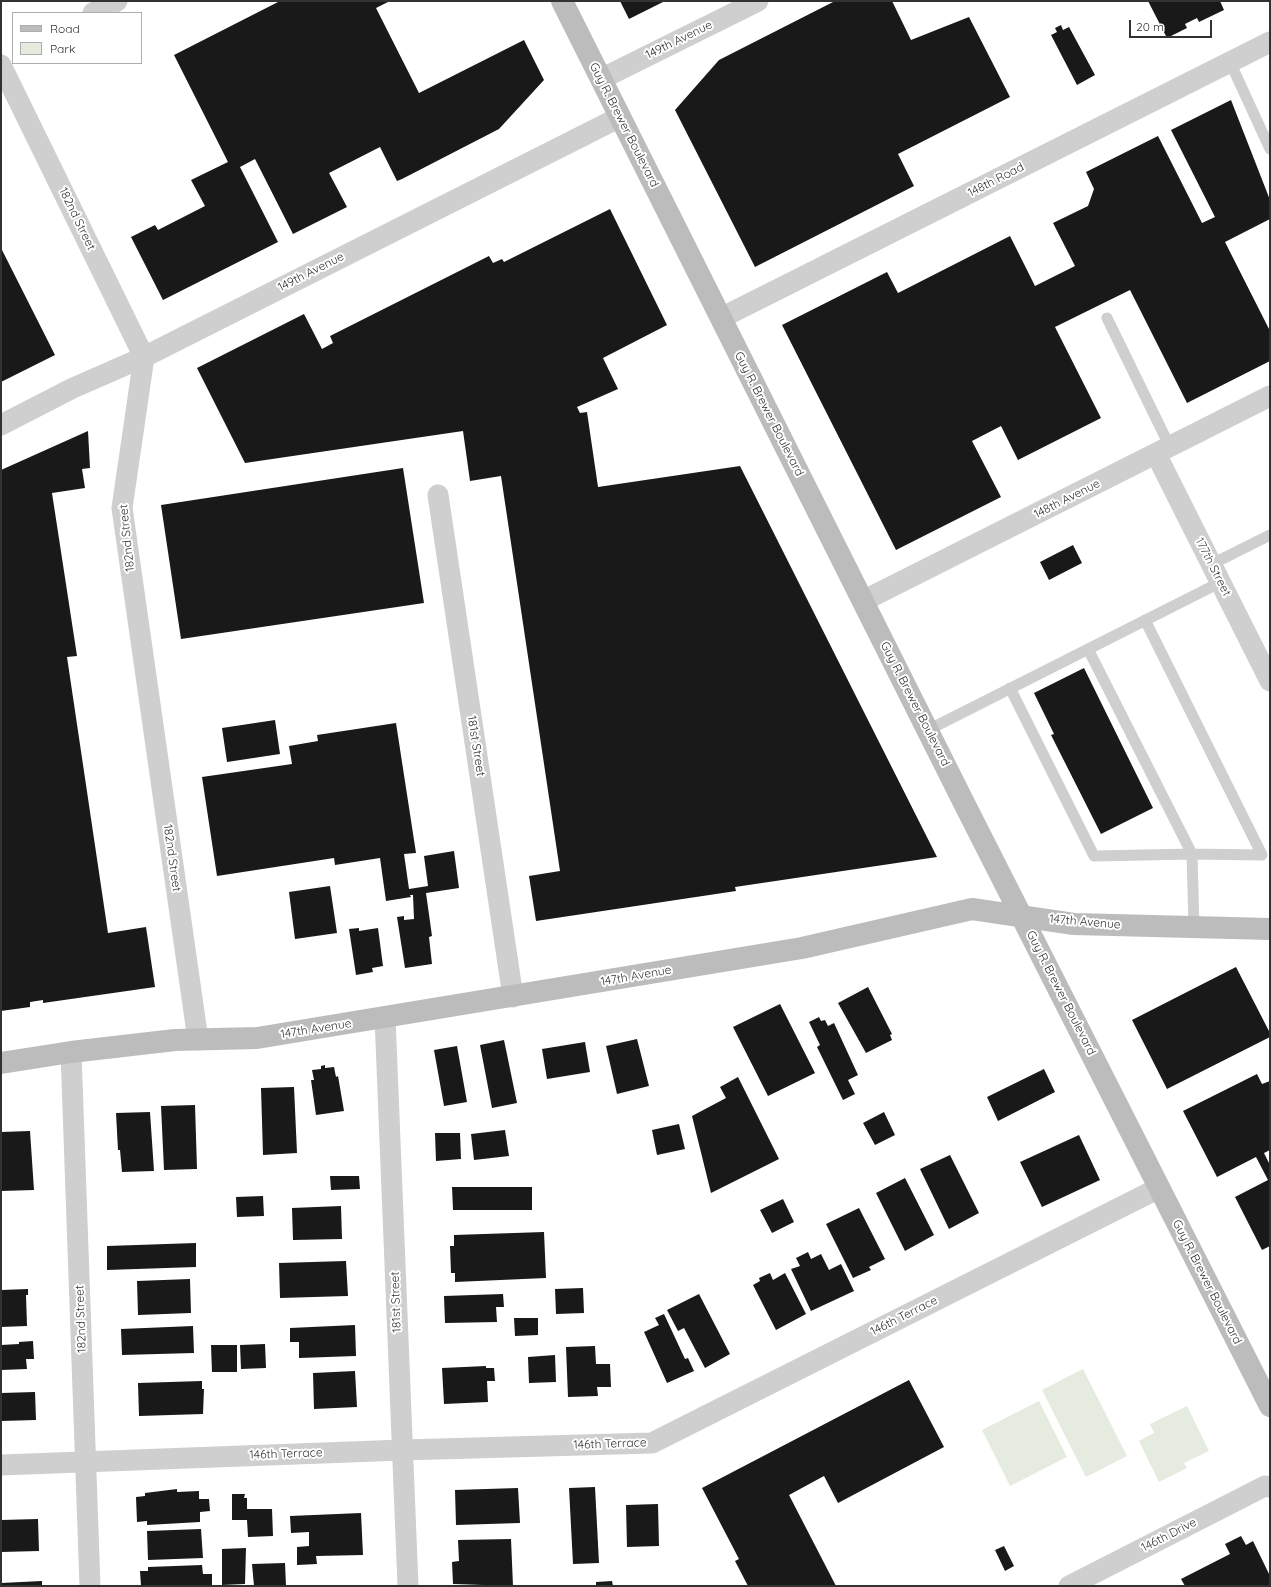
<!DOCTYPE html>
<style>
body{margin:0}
#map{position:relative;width:1271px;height:1587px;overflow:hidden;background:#fff;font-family:Quicksand,sans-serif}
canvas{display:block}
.frame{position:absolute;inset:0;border:2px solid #323232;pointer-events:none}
.legend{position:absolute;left:12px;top:12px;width:130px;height:52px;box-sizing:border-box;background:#fff;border:1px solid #adadad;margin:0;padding:5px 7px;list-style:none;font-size:12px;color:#323232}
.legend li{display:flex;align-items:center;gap:8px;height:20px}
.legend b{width:20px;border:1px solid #adadad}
.scale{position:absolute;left:1129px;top:20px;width:83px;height:18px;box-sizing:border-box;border:2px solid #323232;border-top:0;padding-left:5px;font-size:12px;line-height:14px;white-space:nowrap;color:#323232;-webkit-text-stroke:3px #fff;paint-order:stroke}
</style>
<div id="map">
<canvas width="1271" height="1587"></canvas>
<div class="frame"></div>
<ul class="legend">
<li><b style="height:5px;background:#bcbcbc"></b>Road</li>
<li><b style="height:11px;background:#e5ebde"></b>Park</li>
</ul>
<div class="scale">20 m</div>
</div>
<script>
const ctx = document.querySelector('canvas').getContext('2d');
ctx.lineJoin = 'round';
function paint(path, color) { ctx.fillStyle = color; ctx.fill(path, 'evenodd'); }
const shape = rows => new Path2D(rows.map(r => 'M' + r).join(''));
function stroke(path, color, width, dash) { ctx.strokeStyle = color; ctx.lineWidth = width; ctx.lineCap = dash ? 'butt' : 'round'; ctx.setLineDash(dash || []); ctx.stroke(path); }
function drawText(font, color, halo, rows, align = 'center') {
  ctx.font = font + ' Quicksand,sans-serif'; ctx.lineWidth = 4; ctx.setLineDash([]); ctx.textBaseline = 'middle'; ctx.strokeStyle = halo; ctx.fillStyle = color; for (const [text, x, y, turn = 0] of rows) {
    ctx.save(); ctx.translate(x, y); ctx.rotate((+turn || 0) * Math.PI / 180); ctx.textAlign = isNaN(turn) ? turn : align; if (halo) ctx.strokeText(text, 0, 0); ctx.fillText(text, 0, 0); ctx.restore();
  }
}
const green = shape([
 [1083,1369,1127,1456,1086,1477,1042,1390],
 [1039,1401,1067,1457,1010,1486,982,1430],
 [1187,1406,1209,1451,1184,1463,1187,1468,1159,1482,1139,1441,1154,1433,1150,1424]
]);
const building = shape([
 [280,1,390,1,376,8,419,93,524,40,544,80,499,129,402,179,397,181,380,147,329,173,347,207,293,234,255,159,240,167,278,242,163,300,131,237,155,225,158,230,205,206,191,180,228,162,174,55],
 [620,1,665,1,629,19],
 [835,1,892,1,911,40,969,17,1010,97,898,154,914,186,755,267,675,110,719,60],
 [1148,1,1220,1,1224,10,1199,22,1197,18,1185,24,1187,28,1167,38],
 [1061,25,1063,30,1069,27,1095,75,1077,85,1051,35,1057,32,1055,28],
 [1231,100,1270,200,1270,219,1225,242,1270,331,1270,361,1187,403,1130,290,1055,327,1101,418,1018,460,1001,426,972,441,1001,497,896,550,782,325,887,272,898,293,1010,236,1035,286,1075,266,1053,223,1088,206,1094,189,1086,172,1158,136,1202,223,1215,217,1171,130],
 [610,209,667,325,603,358,618,389,577,407,580,413,587,412,598,487,740,466,937,857,735,887,736,891,536,921,529,876,560,871,501,476,470,481,463,431,245,463,197,368,304,314,322,349,333,343,330,336,489,256,493,263,502,259,504,262],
 [1,248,55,355,1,382],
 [88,431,90,468,82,469,85,488,52,493,77,656,67,657,108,933,146,927,155,987,43,1003,43,1000,30,1002,30,1007,1,1011,1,470],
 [403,468,424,603,181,639,161,505],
 [1073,545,1082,563,1049,580,1040,562],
 [1084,668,1153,808,1101,834,1051,735,1054,734,1034,693],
 [275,720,280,754,227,762,222,728],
 [396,723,416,853,404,854,409,889,428,886,424,856,454,851,459,888,426,893,432,936,429,937,432,964,405,968,397,917,404,916,404,920,414,919,413,895,410,895,411,897,386,901,380,858,335,865,334,858,217,876,202,777,292,764,289,746,318,741,317,735],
 [330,886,337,933,295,939,289,892],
 [359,928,359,931,378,928,383,966,372,968,373,972,356,975,349,929],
 [1236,967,1270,1033,1270,1037,1167,1089,1132,1020],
 [868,987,892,1034,890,1035,892,1040,866,1053,838,1003],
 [780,1004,815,1073,768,1096,733,1027],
 [819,1017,821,1021,825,1020,828,1026,834,1023,858,1075,848,1080,855,1094,843,1100,817,1047,820,1045,809,1022],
 [637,1039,649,1086,617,1094,606,1046],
 [504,1040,517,1103,492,1108,480,1045],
 [585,1042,590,1072,547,1079,542,1049],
 [457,1046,467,1102,444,1106,434,1050],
 [325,1065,325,1068,334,1067,336,1077,338,1076,344,1111,316,1115,311,1080,314,1080,312,1070,321,1069,321,1066],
 [1044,1069,1055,1092,998,1121,987,1097],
 [1257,1074,1262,1084,1270,1081,1270,1150,1264,1153,1270,1165,1270,1246,1262,1250,1235,1197,1268,1180,1256,1157,1217,1177,1183,1111],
 [738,1077,779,1159,711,1193,692,1116,726,1098,720,1087],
 [294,1087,297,1153,263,1155,261,1088],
 [195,1105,197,1169,164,1170,161,1106],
 [150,1112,154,1171,122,1172,120,1150,118,1150,116,1113],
 [884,1112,895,1135,875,1145,863,1123],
 [679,1124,685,1149,657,1155,652,1130],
 [505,1130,509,1156,474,1160,471,1134],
 [30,1131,34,1190,1,1191,1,1132],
 [435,1133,460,1133,461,1159,436,1161],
 [1079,1135,1100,1180,1042,1207,1020,1162],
 [950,1155,979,1213,949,1229,920,1169],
 [330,1176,359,1176,360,1189,331,1190],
 [905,1178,934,1235,905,1251,876,1193],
 [452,1187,532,1187,532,1210,453,1210],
 [263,1196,264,1216,237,1217,236,1197],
 [783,1199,794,1222,772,1233,760,1210],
 [341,1206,342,1239,293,1240,292,1208],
 [859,1208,885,1259,869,1267,871,1270,853,1278,826,1224],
 [544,1232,546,1278,455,1282,455,1273,451,1273,450,1246,454,1246,454,1235],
 [196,1243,196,1267,107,1270,107,1246],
 [808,1252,811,1259,821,1254,829,1270,841,1264,854,1291,811,1311,791,1269,800,1266,796,1258],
 [346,1261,348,1296,280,1298,279,1263],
 [770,1273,773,1280,785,1273,806,1314,776,1330,753,1285,760,1281,759,1278],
 [190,1279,191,1313,138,1315,137,1281],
 [583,1288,584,1313,556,1314,555,1289],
 [28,1289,28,1295,26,1295,27,1326,1,1327,1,1290],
 [503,1294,504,1307,496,1307,497,1322,445,1323,444,1296],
 [699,1294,730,1354,705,1368,684,1328,678,1331,667,1310],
 [664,1314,685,1359,688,1358,694,1371,667,1383,644,1332,659,1325,655,1318],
 [514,1318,538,1318,538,1335,515,1336],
 [355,1325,356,1356,299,1358,299,1342,290,1342,290,1328],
 [193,1326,194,1353,122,1355,121,1329],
 [33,1341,34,1359,26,1359,27,1369,1,1370,1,1345,19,1344,19,1342],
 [265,1344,266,1368,241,1369,240,1345],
 [211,1345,237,1345,237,1372,212,1372],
 [595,1346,596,1364,610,1364,611,1387,597,1387,598,1396,568,1397,566,1347],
 [555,1355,556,1382,529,1383,528,1357],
 [486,1366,486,1368,494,1368,495,1381,487,1381,488,1402,444,1404,442,1368],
 [355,1371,357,1407,314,1409,313,1373],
 [909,1380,944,1447,838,1503,824,1476,789,1495,836,1586,748,1586,735,1561,739,1559,702,1488],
 [202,1381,202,1389,204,1389,203,1414,139,1416,138,1383],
 [35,1392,36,1420,1,1421,1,1393],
 [595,1487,599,1563,573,1564,569,1488],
 [518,1488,520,1523,456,1525,455,1490],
 [177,1489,177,1492,199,1491,199,1499,209,1499,210,1511,200,1512,200,1522,147,1525,147,1521,137,1522,136,1497,145,1496,145,1493],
 [232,1494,245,1494,244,1498,247,1498,247,1509,272,1509,273,1536,248,1537,247,1520,232,1520],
 [658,1504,659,1546,627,1547,626,1505],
 [361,1513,363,1555,316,1556,317,1564,297,1565,297,1547,309,1546,309,1532,291,1533,290,1516],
 [38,1519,39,1551,1,1552,1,1520],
 [201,1529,203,1558,148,1560,147,1531],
 [1241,1536,1246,1545,1253,1541,1270,1576,1270,1586,1185,1586,1181,1579,1230,1554,1225,1544],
 [511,1539,513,1586,453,1584,452,1562,459,1561,458,1540],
 [1004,1546,1014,1566,1005,1571,995,1550],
 [246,1548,245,1584,222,1585,222,1549],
 [285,1563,286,1586,254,1586,252,1564],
 [202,1565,203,1574,212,1574,212,1586,141,1586,140,1571,148,1571,148,1567],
 [42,1581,42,1586,1,1586,1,1583],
 [612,1581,613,1586,596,1586,596,1582]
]);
const lane = shape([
 [1230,62,1270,149],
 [1107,318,1170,447],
 [1212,564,1270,535],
 [1145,620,1262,855,1192,854,1194,928],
 [1010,688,1094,856,1192,854,1088,649],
 [928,730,1221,582]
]);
const street = shape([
 [93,13,117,1],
 [1,65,144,357,122,508,198,1040],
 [601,79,758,1],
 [721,318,1270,42],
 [1,425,73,388,144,357,620,117],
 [1156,454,1270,681],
 [438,495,513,997],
 [863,601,1270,396],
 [385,1017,408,1586],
 [71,1052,90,1586],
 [1,1465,403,1450,652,1443,1159,1188],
 [1069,1586,1265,1486,1270,1487]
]);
const secondary = shape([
 [562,1,965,805,1270,1406],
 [1,1063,71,1052,175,1040,257,1038,802,948,972,909,1074,924,1270,929]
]);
const streetNames = [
 ["149th Avenue",679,40,-26],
 ["Guy R. Brewer Boulevard",624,125,63],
 ["148th Road",996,180,-27],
 ["182nd Street",77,219,64],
 ["149th Avenue",311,272,-27],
 ["Guy R. Brewer Boulevard",769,414,63],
 ["148th Avenue",1067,499,-27],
 ["182nd Street",127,538,-96],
 ["177th Street",1213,567,63],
 ["Guy R. Brewer Boulevard",915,704,63],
 ["181st Street",476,746,81],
 ["182nd Street",172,858,82],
 ["147th Avenue",1085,922,5],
 ["147th Avenue",636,976,-10],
 ["Guy R. Brewer Boulevard",1061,993,63],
 ["147th Avenue",316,1029,-9],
 ["Guy R. Brewer Boulevard",1207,1282,63],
 ["181st Street",396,1302,-92],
 ["146th Terrace",904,1316,-27],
 ["182nd Street",81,1319,-92],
 ["146th Terrace",610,1444,-2],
 ["146th Terrace",286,1454,-2],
 ["146th Drive",1169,1535,-27]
];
paint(green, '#e5ebde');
paint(building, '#191919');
stroke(lane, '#cfcfcf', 11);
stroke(street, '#cfcfcf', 21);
stroke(secondary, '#bcbcbc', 22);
drawText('12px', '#323232', '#fff', streetNames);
</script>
